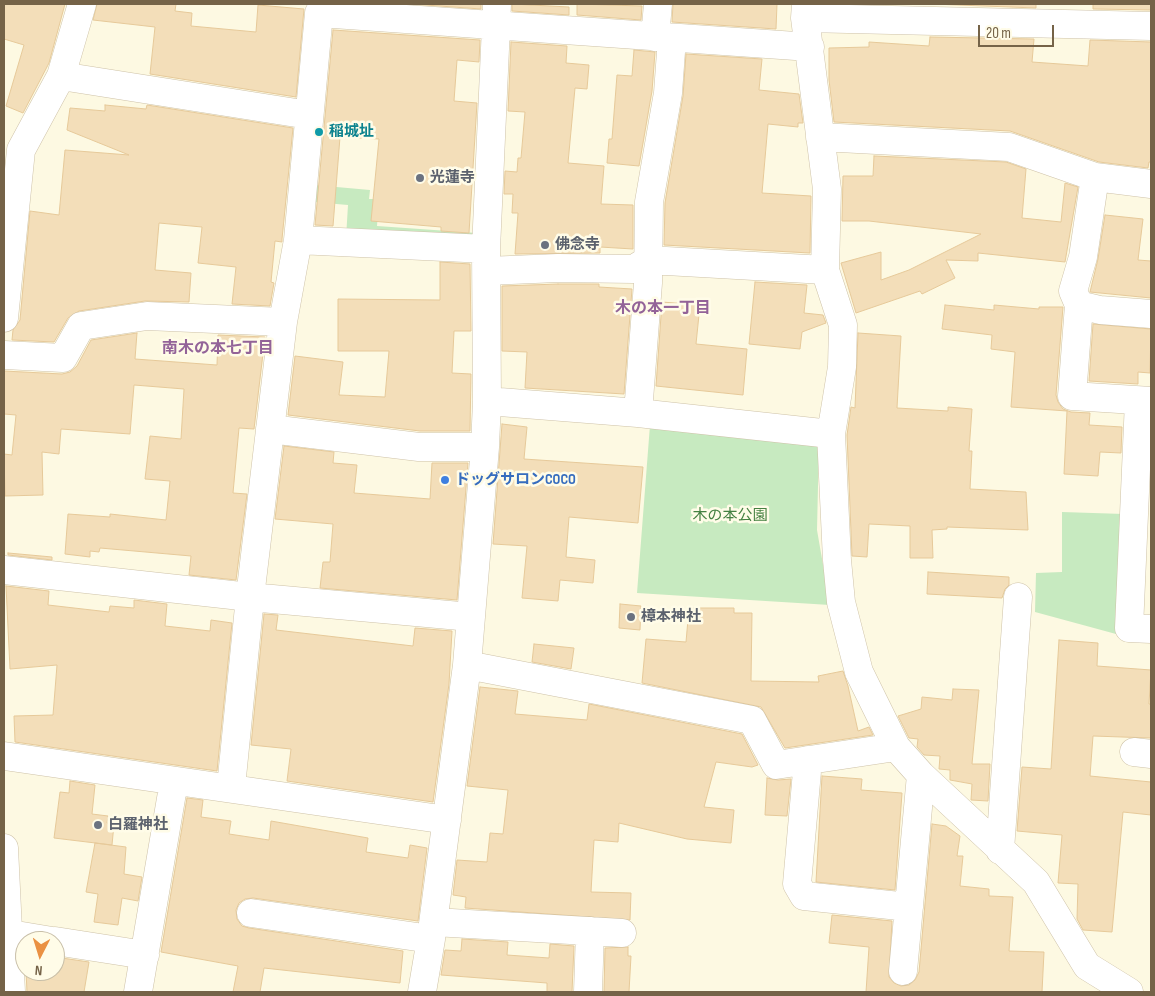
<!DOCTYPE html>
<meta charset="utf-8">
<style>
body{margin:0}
#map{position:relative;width:1155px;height:996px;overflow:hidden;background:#fdf9e2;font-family:"Sofia Sans Condensed",sans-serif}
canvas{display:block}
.frame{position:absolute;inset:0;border:5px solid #756348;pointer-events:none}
.north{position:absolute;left:15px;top:931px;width:50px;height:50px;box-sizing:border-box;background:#fffce8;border:1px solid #c8bfa8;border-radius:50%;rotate:185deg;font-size:14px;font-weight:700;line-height:20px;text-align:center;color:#756348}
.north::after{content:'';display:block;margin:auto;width:18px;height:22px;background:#ea9143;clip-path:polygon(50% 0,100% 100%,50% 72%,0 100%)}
.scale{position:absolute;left:978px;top:25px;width:76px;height:22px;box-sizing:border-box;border:2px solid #756348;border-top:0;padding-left:6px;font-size:15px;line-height:18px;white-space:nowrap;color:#756348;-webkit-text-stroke:4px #fffce8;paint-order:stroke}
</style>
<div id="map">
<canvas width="1155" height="996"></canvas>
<div class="frame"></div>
<div class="north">N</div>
<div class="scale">20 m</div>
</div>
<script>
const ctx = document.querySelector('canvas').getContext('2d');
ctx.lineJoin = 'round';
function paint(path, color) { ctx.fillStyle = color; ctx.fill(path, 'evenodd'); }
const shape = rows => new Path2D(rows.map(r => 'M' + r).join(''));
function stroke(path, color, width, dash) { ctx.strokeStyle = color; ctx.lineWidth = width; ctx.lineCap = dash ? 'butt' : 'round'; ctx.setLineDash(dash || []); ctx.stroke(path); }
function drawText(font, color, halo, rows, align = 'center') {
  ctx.font = font + ' "Sofia Sans Condensed","Noto Sans JP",sans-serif'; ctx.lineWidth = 5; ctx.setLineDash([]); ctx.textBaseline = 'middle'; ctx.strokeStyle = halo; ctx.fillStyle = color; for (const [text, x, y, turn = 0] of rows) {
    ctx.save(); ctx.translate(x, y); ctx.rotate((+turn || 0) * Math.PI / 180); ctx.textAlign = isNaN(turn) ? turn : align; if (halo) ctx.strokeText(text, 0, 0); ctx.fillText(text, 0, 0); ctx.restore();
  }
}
const green = shape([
 [314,185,370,190,369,199,379,199,377,226,477,233,476,247,346,238,348,205,313,202],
 [650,425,819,442,817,530,830,605,637,593],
 [1062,512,1124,514,1116,634,1035,612,1036,573,1062,572]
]);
const building = shape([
 [4,4,65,4,49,63,23,113,6,106,24,45,4,39,4,4],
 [97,4,176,4,175,11,192,13,191,26,256,32,258,5,304,9,296,97,150,74,155,27,93,20,97,4],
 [412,4,481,4,481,9,412,4],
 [512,4,569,7,569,15,512,11,512,4],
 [577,4,642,6,641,20,577,15,577,4],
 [673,4,777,4,776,29,672,22,673,4],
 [932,4,1036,4,1036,8,932,4],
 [1093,4,1151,4,1151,10,1093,9,1093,4],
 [333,30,480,40,479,62,457,60,454,101,477,103,469,233,441,231,441,227,371,221,379,139,340,137,333,226,315,225,333,30],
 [930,37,1034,39,1032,62,1088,66,1090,40,1151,42,1151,162,1149,162,1148,168,1099,162,1010,131,834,122,829,80,829,48,869,47,869,42,929,46,930,37],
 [511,42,567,46,566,63,589,65,587,89,575,88,568,163,604,166,601,204,633,205,633,249,600,247,600,253,515,254,518,213,512,213,513,194,504,194,505,171,517,172,518,158,521,158,525,112,508,111,511,42],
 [634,50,655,52,652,91,639,166,607,163,609,139,612,139,617,75,632,76,634,50],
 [686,54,762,59,759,90,799,94,803,123,798,123,798,127,768,124,762,193,811,196,810,253,664,245,665,203,683,96,686,54],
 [105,105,146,109,147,105,293,128,282,239,282,242,275,241,271,282,274,283,270,306,232,304,236,267,198,263,202,227,159,223,155,270,191,273,189,302,145,301,79,311,68,318,54,342,12,340,13,330,20,320,30,211,59,215,65,150,129,155,67,130,70,108,105,111,105,105],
 [874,156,1006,162,1026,169,1022,218,1061,222,1065,183,1078,187,1065,262,978,253,978,261,946,260,955,278,922,294,920,291,856,313,841,263,881,252,881,280,909,270,981,234,869,221,842,221,843,176,873,176,874,156],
 [1105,215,1143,219,1138,260,1151,261,1151,298,1090,292,1098,259,1105,215],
 [440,262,470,264,471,331,454,331,452,373,471,374,470,431,420,431,288,415,295,356,343,362,339,395,385,397,389,351,338,351,338,299,440,300,440,262],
 [755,282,807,285,804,313,823,315,826,323,802,332,800,349,749,344,755,282],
 [558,284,599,284,599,287,632,289,624,394,525,388,527,352,502,351,502,286,558,284],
 [662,302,700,305,696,344,747,349,743,395,656,386,662,302],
 [945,305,994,310,994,305,1039,309,1039,307,1063,307,1056,395,1058,402,1063,409,1071,412,1090,413,1089,425,1122,427,1121,453,1100,452,1098,476,1064,474,1067,411,1011,407,1015,352,991,349,992,335,942,329,945,305],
 [1093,324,1151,329,1150,373,1138,372,1138,384,1089,381,1093,324],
 [137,333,135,359,217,365,218,335,265,337,254,429,239,428,233,493,247,494,236,580,189,575,191,556,100,548,99,552,90,551,90,557,65,554,68,514,110,517,110,514,166,520,170,481,145,479,150,436,181,439,184,389,134,385,130,434,61,429,59,454,42,452,43,495,5,496,4,454,12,455,16,415,4,414,4,371,62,374,70,372,77,366,91,340,137,333],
 [858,333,901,336,897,408,948,411,948,407,972,409,969,451,972,451,970,489,1026,492,1028,530,947,527,947,529,932,530,933,558,910,558,910,526,869,524,867,557,852,556,847,435,851,407,855,408,858,333],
 [502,424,527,427,524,459,643,467,638,523,569,517,566,557,595,560,593,583,560,580,558,601,522,598,527,546,493,544,502,424],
 [284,446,334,452,333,463,357,465,354,493,430,499,432,463,468,463,457,600,320,588,323,562,330,562,333,524,275,519,284,446],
 [8,553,52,557,52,560,8,555,8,553],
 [928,572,1009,577,1009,585,1005,589,1002,598,927,594,928,572],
 [6,586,49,591,48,605,109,612,110,606,134,608,134,600,167,604,165,626,210,631,211,620,232,623,217,771,15,742,14,716,53,715,57,665,10,669,6,586],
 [620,604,641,606,640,630,619,628,620,604],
 [689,608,734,608,734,613,752,613,751,681,819,682,818,676,843,671,848,686,858,731,869,727,873,735,785,748,761,707,642,683,646,639,686,642,689,608],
 [264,614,278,615,276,630,413,646,415,628,452,631,449,684,433,802,287,781,291,749,251,745,264,614],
 [1059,640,1098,643,1097,666,1151,670,1149,704,1151,704,1151,738,1093,736,1090,776,1151,782,1151,815,1123,812,1112,932,1083,930,1077,919,1078,884,1058,883,1062,835,1017,831,1022,767,1051,769,1059,640],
 [534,644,574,648,571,669,532,662,534,644],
 [480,687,518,691,515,714,587,720,589,704,742,734,758,765,752,767,716,762,704,807,734,810,731,843,687,839,619,823,618,842,594,840,591,892,631,893,630,920,465,908,466,897,453,895,457,860,487,862,490,833,503,834,508,790,467,786,480,687],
 [953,689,979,690,972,764,990,764,988,801,971,800,972,784,950,780,950,770,939,769,940,756,924,755,917,747,918,739,909,738,898,716,921,709,922,697,952,700,953,689],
 [822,776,862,779,861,790,902,793,895,890,816,882,822,776],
 [767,778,778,780,791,779,787,816,765,815,767,778],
 [70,781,95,785,92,814,108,816,107,823,114,824,112,845,54,838,60,792,69,793,70,781],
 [187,798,203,800,201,817,231,821,229,834,269,840,271,821,368,838,366,852,408,858,410,845,427,848,418,921,253,898,245,899,239,903,236,910,237,919,242,926,249,928,403,951,400,983,264,968,260,992,233,992,238,966,161,952,187,798],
 [932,824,946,826,960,836,957,856,963,856,960,886,989,889,989,896,1013,897,1009,951,1044,952,1042,992,866,992,869,947,829,943,832,915,892,921,889,977,894,983,901,986,909,985,915,980,919,972,932,824],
 [95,843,126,847,124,874,142,877,138,901,122,898,118,925,94,922,98,894,86,892,95,843],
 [462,939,508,942,507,955,549,958,550,944,574,946,572,992,547,992,547,983,441,975,445,950,461,951,462,939],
 [628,947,628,956,631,956,629,992,604,992,605,948,628,947],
 [55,957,89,962,84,992,27,992,26,971,55,971,55,957]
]);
const minor = shape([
 [806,4,805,18,827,189,825,270,843,325,842,367,831,434,837,560,841,602,859,672,896,747,921,775,1036,882,1087,966,1129,992],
 [805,18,1151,26],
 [655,37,658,4],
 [61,76,309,115],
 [820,137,1009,147,1095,177,1151,184],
 [1095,177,1083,257,1073,291,1079,305,1072,396,1151,401],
 [298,240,486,249],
 [487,271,558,268,634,269,648,260,825,270],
 [1079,305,1100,310,1151,314],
 [4,318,21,150,61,76,82,4],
 [4,355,63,358,81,326,147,316,283,322],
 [487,401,638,413,831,434],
 [1139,401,1129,628,1151,629],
 [638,413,648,283,649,202,668,93,672,38],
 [270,429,419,447,485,447],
 [4,570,250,597,471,617],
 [467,665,752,720,776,765,896,747],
 [1134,752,1151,754],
 [4,756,447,820],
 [808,760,797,884,804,896,909,907],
 [231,787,250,597,283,322,298,240,319,13,810,47],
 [4,848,11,992],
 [1000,850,1018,597],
 [251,913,431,939],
 [434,922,622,933],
 [4,933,52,941],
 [55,941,145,955],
 [903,971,921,775],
 [138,992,174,781],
 [422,992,431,939,467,665,485,447,487,401,486,249,497,4],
 [588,992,590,931]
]);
const markers = [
 [319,132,5,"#0f9aa8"],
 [420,178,5,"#6b7280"],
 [545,245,5,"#6b7280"],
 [445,480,5,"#3f7fe0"],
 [631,617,5,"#6b7280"],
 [98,825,5,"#6b7280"]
];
const cultureNames = [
 ["稲城址",329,132]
];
const worshipNames = [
 ["光蓮寺",430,178],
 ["佛念寺",555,245],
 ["樟本神社",641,617],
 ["白羅神社",108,825]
];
const shopNames = [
 ["ドッグサロンCOCO",455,480]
];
const parkNames = [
 ["木の本公園",730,516]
];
const neighbourhoodNames = [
 ["木の本一丁目",663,309],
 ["南木の本七丁目",218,349]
];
paint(green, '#c7eac0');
paint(building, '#f3deb9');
stroke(building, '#e6c999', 1);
stroke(minor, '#cec2a8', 29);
stroke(minor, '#fff', 28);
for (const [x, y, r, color] of markers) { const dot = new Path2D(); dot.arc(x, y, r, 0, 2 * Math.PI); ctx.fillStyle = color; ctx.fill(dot); stroke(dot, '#fffce8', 2); }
drawText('bold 15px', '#0d838f', '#fffce8', cultureNames, 'left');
drawText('bold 15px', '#5b616d', '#fffce8', worshipNames, 'left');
drawText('bold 15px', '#366cbe', '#fffce8', shopNames, 'left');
drawText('15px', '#458142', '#fffce8', parkNames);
drawText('bold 16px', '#936398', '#fffce8', neighbourhoodNames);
</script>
